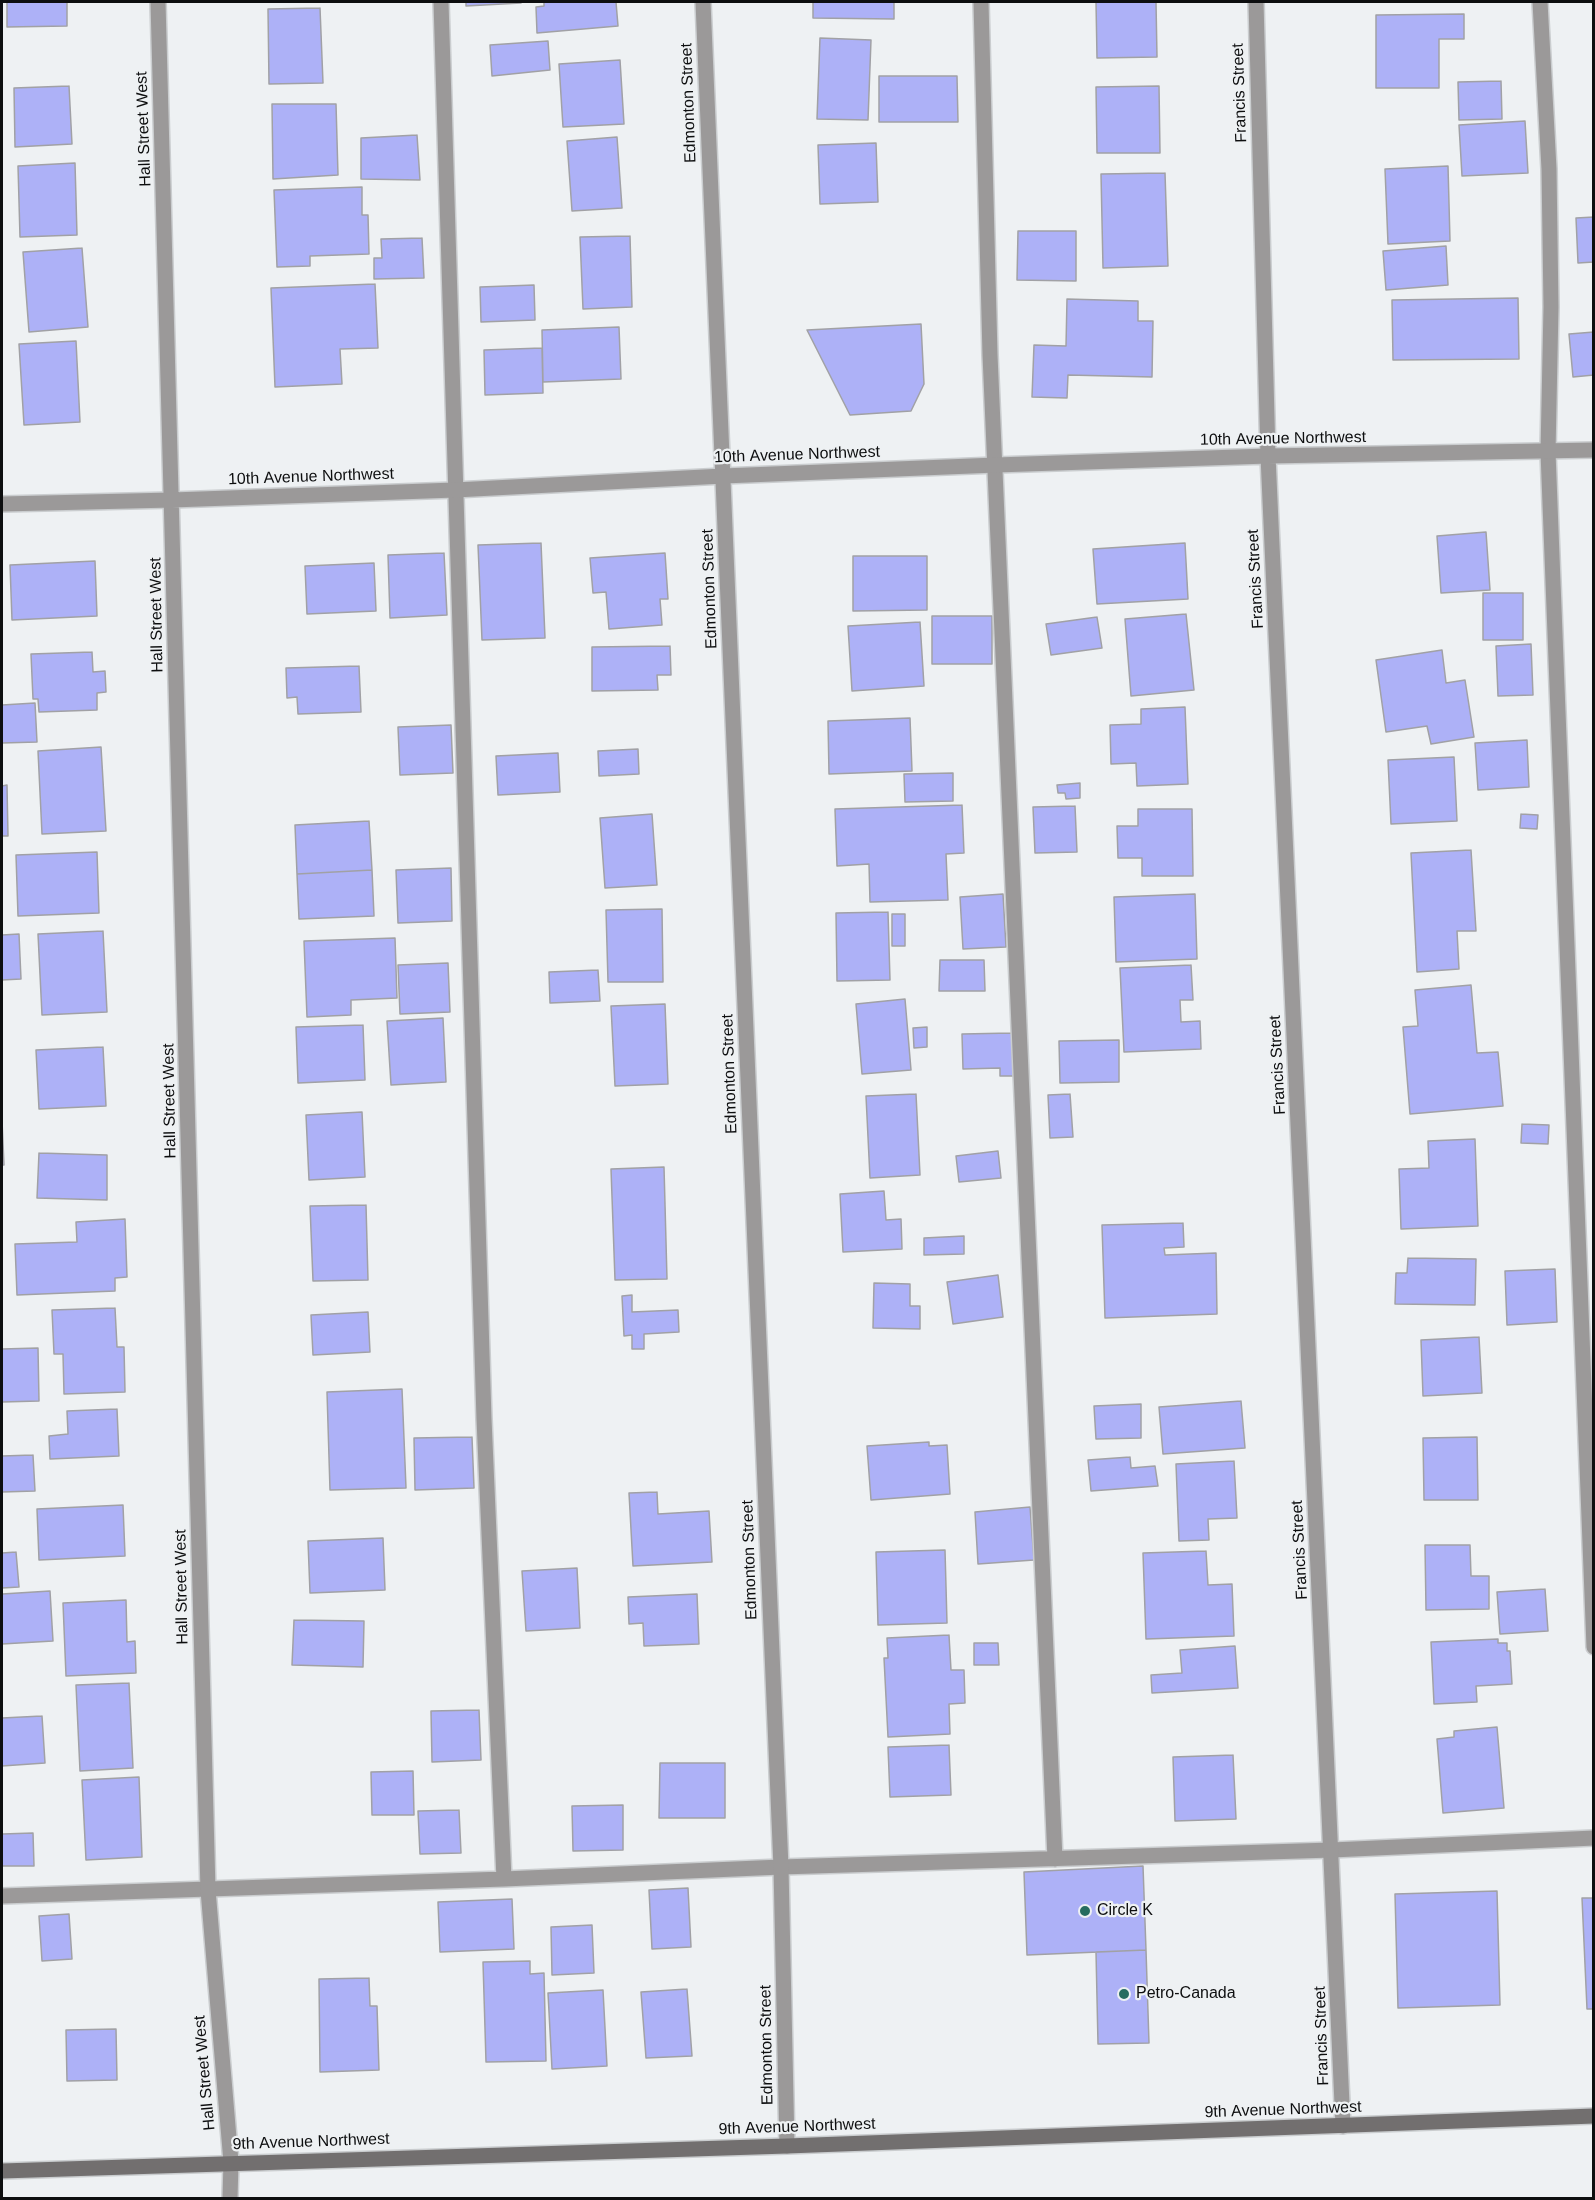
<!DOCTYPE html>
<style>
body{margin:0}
#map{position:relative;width:1595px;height:2200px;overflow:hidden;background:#eef1f3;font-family:Helvetica,sans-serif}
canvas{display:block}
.frame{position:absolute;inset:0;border:3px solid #0d0e0f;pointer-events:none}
</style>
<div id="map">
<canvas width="1595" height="2200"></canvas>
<div class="frame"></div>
</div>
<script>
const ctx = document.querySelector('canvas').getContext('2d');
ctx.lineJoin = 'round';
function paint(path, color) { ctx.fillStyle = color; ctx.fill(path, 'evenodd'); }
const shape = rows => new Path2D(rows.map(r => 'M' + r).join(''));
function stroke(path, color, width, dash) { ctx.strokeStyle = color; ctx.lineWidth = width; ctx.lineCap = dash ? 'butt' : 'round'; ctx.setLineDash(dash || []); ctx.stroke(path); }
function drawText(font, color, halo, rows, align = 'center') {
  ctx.font = font + ' Helvetica,sans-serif'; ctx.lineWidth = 4.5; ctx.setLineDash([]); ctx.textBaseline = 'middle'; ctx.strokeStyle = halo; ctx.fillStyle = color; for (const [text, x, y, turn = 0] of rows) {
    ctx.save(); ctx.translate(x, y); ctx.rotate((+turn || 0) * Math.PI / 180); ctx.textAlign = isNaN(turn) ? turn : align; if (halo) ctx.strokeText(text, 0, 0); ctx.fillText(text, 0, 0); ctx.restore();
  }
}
const building = shape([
 [7,2,67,2,67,26,7,27,7,2],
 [466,2,520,2,521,3,466,6,466,2],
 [544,2,616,2,618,26,537,33,536,7,544,6,544,2],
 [813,2,894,2,894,19,813,18,813,2],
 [1096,2,1156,2,1157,57,1097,58,1096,2],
 [320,8,323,83,269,84,268,9,320,8],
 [1464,14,1464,39,1439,39,1439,88,1376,88,1376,15,1464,14],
 [820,38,871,40,868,120,817,119,820,38],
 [548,41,550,70,492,76,490,45,548,41],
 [620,60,624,124,563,127,559,64,620,60],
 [879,76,957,76,958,122,879,122,879,76],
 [1501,81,1502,119,1459,120,1458,82,1501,81],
 [69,86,72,144,15,147,14,88,69,86],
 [1159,86,1160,153,1097,153,1096,87,1159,86],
 [272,104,336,104,338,175,273,179,272,104],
 [1525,121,1528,173,1462,176,1459,125,1525,121],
 [417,135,420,180,361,179,361,138,417,135],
 [617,137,622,208,572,211,567,141,617,137],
 [876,143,878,202,820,204,818,145,876,143],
 [75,163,77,235,20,237,18,166,75,163],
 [1448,166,1450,241,1388,244,1385,169,1448,166],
 [1165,173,1168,266,1103,268,1101,174,1165,173],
 [362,187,362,215,368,215,369,254,310,256,310,266,277,267,274,190,362,187],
 [1594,217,1594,262,1578,263,1576,218,1594,217],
 [1018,231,1076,231,1076,281,1017,280,1018,231],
 [630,236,632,307,583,309,580,237,630,236],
 [422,238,424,278,374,279,374,258,382,258,381,239,422,238],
 [1446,246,1448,285,1386,290,1383,251,1446,246],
 [82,248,88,327,29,332,23,252,82,248],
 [375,284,378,348,340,349,342,384,275,387,271,288,375,284],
 [534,285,535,320,481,322,480,287,534,285],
 [1518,298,1519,359,1393,360,1392,300,1518,298],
 [1067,299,1138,301,1138,321,1153,321,1152,377,1068,375,1067,398,1032,397,1034,345,1066,346,1067,299],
 [921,324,924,384,911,411,850,415,807,330,921,324],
 [619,327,621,379,543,382,542,330,619,327],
 [1594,332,1594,375,1573,377,1569,334,1594,332],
 [76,341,80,422,24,425,19,344,76,341],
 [542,348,543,393,485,395,484,350,542,348],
 [1486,532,1490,590,1441,593,1437,536,1486,532],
 [541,543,545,638,482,640,478,545,541,543],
 [1185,543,1188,599,1097,604,1093,549,1185,543],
 [444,553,447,615,390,618,388,555,444,553],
 [665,553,668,599,660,599,662,625,609,629,606,592,593,593,590,558,665,553],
 [853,556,927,556,927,610,853,611,853,556],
 [95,561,97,616,12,620,10,565,95,561],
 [374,563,376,611,307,614,305,566,374,563],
 [1483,593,1523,593,1523,640,1483,640,1483,593],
 [1186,614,1194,690,1131,696,1125,619,1186,614],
 [932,616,992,616,992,664,932,664,932,616],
 [1097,617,1102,648,1051,655,1046,624,1097,617],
 [920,622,924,686,852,691,848,626,920,622],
 [1531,644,1533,695,1498,696,1496,646,1531,644],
 [670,646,671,675,657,675,658,690,592,691,592,647,670,646],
 [1442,650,1446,683,1465,680,1474,737,1431,744,1427,726,1386,732,1376,660,1442,650],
 [92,652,93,672,105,671,106,692,97,693,97,710,39,712,38,699,33,699,31,654,92,652],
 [359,666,361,712,298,714,297,697,287,698,286,668,359,666],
 [35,703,37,742,2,743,2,705,35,703],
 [1185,707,1188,784,1137,786,1136,763,1111,764,1110,725,1141,724,1141,709,1185,707],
 [910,718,912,771,829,774,828,721,910,718],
 [451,725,453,773,400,775,398,727,451,725],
 [1527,740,1529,787,1478,790,1475,743,1527,740],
 [101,747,106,831,42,834,38,751,101,747],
 [638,749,639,774,599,776,598,751,638,749],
 [558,753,560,792,498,795,496,756,558,753],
 [1454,757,1457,821,1391,824,1388,760,1454,757],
 [953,773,953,801,905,802,904,774,953,773],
 [1080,783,1080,798,1066,799,1065,793,1058,793,1057,785,1080,783],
 [7,785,8,836,2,836,2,786,7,785],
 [962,805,964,853,946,854,948,900,870,902,869,864,837,866,835,809,962,805],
 [1075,806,1077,852,1035,853,1033,807,1075,806],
 [1138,809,1192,809,1193,876,1142,876,1142,858,1118,858,1117,826,1138,826,1138,809],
 [652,814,657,885,605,888,600,818,652,814],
 [1521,814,1538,815,1537,829,1520,828,1521,814],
 [369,821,372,870,297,874,295,825,369,821],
 [1471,850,1476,931,1457,931,1459,969,1417,972,1411,853,1471,850],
 [97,852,99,913,18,916,16,855,97,852],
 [451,868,452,921,398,923,396,870,451,868],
 [372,870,374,916,299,919,297,874,372,870],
 [1003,894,1006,947,963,949,960,897,1003,894],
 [1195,894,1197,959,1116,962,1114,897,1195,894],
 [662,909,663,982,608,982,606,910,662,909],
 [888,912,890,980,837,981,836,913,888,912],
 [892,914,905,914,905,946,892,946,892,914],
 [103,931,107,1012,42,1015,38,934,103,931],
 [19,934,21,979,2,980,2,935,19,934],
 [395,938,397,998,351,1000,351,1015,307,1017,304,941,395,938],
 [940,960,984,960,985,991,939,991,940,960],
 [448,963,450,1012,400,1014,398,965,448,963],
 [1191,965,1193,1000,1180,1000,1181,1022,1200,1021,1201,1049,1124,1052,1120,968,1191,965],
 [598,970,600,1001,550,1003,549,972,598,970],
 [1471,985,1477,1053,1498,1052,1503,1106,1410,1114,1403,1027,1418,1026,1415,990,1471,985],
 [905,999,911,1070,862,1074,856,1004,905,999],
 [665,1004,668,1084,615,1086,611,1006,665,1004],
 [443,1018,446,1082,391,1085,387,1021,443,1018],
 [363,1025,365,1080,298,1083,296,1027,363,1025],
 [927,1027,927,1047,914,1048,913,1028,927,1027],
 [1012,1033,1013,1076,1000,1076,1000,1068,963,1069,962,1034,1012,1033],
 [1119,1040,1119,1082,1060,1083,1059,1041,1119,1040],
 [103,1047,106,1106,39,1109,36,1050,103,1047],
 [916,1094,920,1175,870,1178,866,1096,916,1094],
 [1070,1094,1073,1137,1050,1138,1048,1095,1070,1094],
 [362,1112,365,1177,309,1180,306,1115,362,1112],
 [2,1121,4,1165,2,1165,2,1121],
 [1522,1124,1549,1125,1548,1144,1521,1143,1522,1124],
 [1475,1139,1478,1226,1401,1229,1399,1169,1429,1168,1428,1141,1475,1139],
 [998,1151,1001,1178,959,1182,956,1156,998,1151],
 [39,1153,107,1155,107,1200,37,1198,39,1153],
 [664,1167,667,1279,615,1280,611,1169,664,1167],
 [884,1191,886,1220,901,1219,902,1249,843,1252,840,1194,884,1191],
 [366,1205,368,1280,313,1281,310,1206,366,1205],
 [125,1219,127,1277,115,1278,115,1291,17,1295,15,1244,77,1242,76,1222,125,1219],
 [1183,1223,1184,1247,1164,1248,1165,1255,1216,1253,1217,1314,1105,1318,1102,1225,1183,1223],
 [964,1236,964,1254,924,1255,924,1238,964,1236],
 [1408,1258,1476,1259,1475,1305,1395,1304,1396,1273,1407,1273,1408,1258],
 [1555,1269,1557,1322,1507,1325,1505,1271,1555,1269],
 [998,1275,1003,1317,953,1324,947,1282,998,1275],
 [874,1283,910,1284,910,1306,920,1306,920,1329,873,1328,874,1283],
 [632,1295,632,1312,678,1310,679,1332,644,1334,644,1349,632,1349,632,1335,624,1336,622,1296,632,1295],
 [115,1308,117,1347,124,1347,125,1392,64,1394,63,1354,54,1354,52,1310,115,1308],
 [368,1312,370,1352,313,1355,311,1315,368,1312],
 [1479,1337,1482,1393,1423,1396,1421,1340,1479,1337],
 [38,1348,39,1401,2,1402,2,1349,38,1348],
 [402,1389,406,1488,330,1490,327,1392,402,1389],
 [1241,1401,1245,1448,1163,1454,1159,1407,1241,1401],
 [1141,1404,1141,1438,1096,1439,1094,1406,1141,1404],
 [117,1409,119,1456,50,1459,49,1436,68,1434,67,1411,117,1409],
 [472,1437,474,1488,415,1490,414,1438,472,1437],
 [1477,1437,1478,1500,1424,1500,1423,1438,1477,1437],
 [929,1442,929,1446,947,1445,950,1494,871,1500,867,1446,929,1442],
 [33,1455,35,1491,2,1492,2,1456,33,1455],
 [1130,1457,1131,1468,1155,1466,1158,1486,1091,1491,1088,1460,1130,1457],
 [1234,1461,1237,1518,1208,1519,1209,1540,1179,1541,1176,1464,1234,1461],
 [657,1492,658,1514,709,1511,712,1562,633,1566,629,1493,657,1492],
 [123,1505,125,1556,39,1560,37,1509,123,1505],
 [1030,1507,1034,1560,978,1564,975,1512,1030,1507],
 [383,1538,385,1590,310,1593,308,1541,383,1538],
 [1425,1545,1470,1545,1471,1576,1489,1576,1489,1609,1426,1610,1425,1545],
 [945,1550,947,1623,878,1625,876,1552,945,1550],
 [1206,1551,1208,1585,1232,1584,1234,1636,1146,1639,1143,1553,1206,1551],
 [16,1552,19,1587,2,1588,2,1553,16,1552],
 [577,1568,580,1628,526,1631,522,1571,577,1568],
 [1545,1589,1548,1631,1500,1634,1497,1592,1545,1589],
 [50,1591,53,1641,2,1644,2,1594,50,1591],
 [697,1594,699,1644,644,1646,643,1623,629,1624,628,1597,697,1594],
 [126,1600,127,1642,135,1641,136,1673,66,1676,63,1603,126,1600],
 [294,1620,364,1621,363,1667,292,1665,294,1620],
 [949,1635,951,1670,964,1670,965,1703,949,1704,950,1734,888,1737,884,1658,888,1658,887,1638,949,1635],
 [1498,1639,1498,1643,1507,1643,1507,1651,1510,1651,1512,1684,1476,1686,1477,1702,1434,1704,1431,1642,1498,1639],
 [974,1643,998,1643,999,1665,974,1665,974,1643],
 [1235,1646,1238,1688,1152,1693,1151,1675,1182,1673,1180,1650,1235,1646],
 [129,1683,133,1768,80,1771,76,1685,129,1683],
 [479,1710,481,1760,432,1762,431,1711,479,1710],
 [42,1716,45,1763,2,1766,2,1718,42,1716],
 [1497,1727,1504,1808,1443,1813,1437,1739,1454,1737,1454,1731,1497,1727],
 [949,1745,951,1795,890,1797,888,1747,949,1745],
 [1233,1755,1236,1819,1175,1821,1173,1757,1233,1755],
 [660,1763,725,1763,725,1818,659,1818,660,1763],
 [413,1771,414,1815,372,1815,371,1772,413,1771],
 [139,1777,142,1857,86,1860,82,1780,139,1777],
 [623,1805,623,1850,573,1851,572,1806,623,1805],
 [459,1810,461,1853,420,1854,418,1811,459,1810],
 [33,1833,34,1866,2,1866,2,1834,33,1833],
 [1143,1866,1146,1950,1027,1955,1024,1872,1143,1866],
 [688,1888,691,1947,652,1949,649,1890,688,1888],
 [1497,1891,1500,2005,1398,2008,1395,1894,1497,1891],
 [1582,1898,1594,1898,1594,2009,1587,2009,1582,1898],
 [512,1899,514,1949,440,1952,438,1902,512,1899],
 [69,1914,72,1959,42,1961,39,1916,69,1914],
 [592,1925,594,1973,552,1975,551,1927,592,1925],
 [1146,1950,1149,2043,1098,2044,1096,1952,1146,1950],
 [530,1961,530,1974,544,1973,546,2061,486,2062,483,1962,530,1961],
 [369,1978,370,2006,377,2006,379,2070,320,2072,319,1979,369,1978],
 [687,1989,692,2056,646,2058,641,1992,687,1989],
 [603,1990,607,2066,552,2069,548,1993,603,1990],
 [116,2029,117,2080,67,2081,66,2030,116,2029]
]);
const service = shape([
 [441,2,484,1419,504,1879],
 [981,2,990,355,1055,1859],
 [1540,2,1549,169,1551,307,1548,452,1594,1647],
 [2,1896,504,1879,781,1867,1332,1850,1594,1838]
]);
const minor = shape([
 [158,2,208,1890,231,2162,230,2198],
 [703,2,781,1867,787,2146],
 [1256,2,1268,456,1343,2126],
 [2,504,172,500,455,490,723,476,996,465,1268,456,1594,450]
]);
const secondary = shape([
 [2,2171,787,2146,1594,2116]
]);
const markers = [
 [1085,1911,6,"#266c60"],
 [1124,1994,6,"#266c60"]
];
const streetNames = [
 ["Francis Street",1240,93,-92],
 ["Edmonton Street",689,103,-92],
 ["Hall Street West",144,129,-92],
 ["10th Avenue Northwest",1283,439,-1],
 ["10th Avenue Northwest",797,455,-2],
 ["10th Avenue Northwest",311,477,-2],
 ["Francis Street",1256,579,-93],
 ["Edmonton Street",710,589,-92],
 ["Hall Street West",157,615,-91],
 ["Francis Street",1278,1065,-93],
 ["Edmonton Street",730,1074,-92],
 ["Hall Street West",170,1101,-91],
 ["Francis Street",1300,1550,-93],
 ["Edmonton Street",750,1560,-92],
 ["Hall Street West",182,1587,-91],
 ["Francis Street",1322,2036,-92],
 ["Edmonton Street",767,2045,-91],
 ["Hall Street West",205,2073,-95],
 ["9th Avenue Northwest",1283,2110,-2],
 ["9th Avenue Northwest",797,2127,-2],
 ["9th Avenue Northwest",311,2142,-2]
];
const poiNames = [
 ["Circle K",1097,1911],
 ["Petro-Canada",1136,1994]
];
paint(building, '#adb1f7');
stroke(building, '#a1a1a5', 1.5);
stroke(service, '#cacdcf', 18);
stroke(minor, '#cacdcf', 18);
stroke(secondary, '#cacdcf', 18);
stroke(service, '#9b9999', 15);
stroke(minor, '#9b9999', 15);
stroke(secondary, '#726f6f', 15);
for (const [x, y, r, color] of markers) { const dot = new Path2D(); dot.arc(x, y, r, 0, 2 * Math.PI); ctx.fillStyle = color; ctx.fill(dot); stroke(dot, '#eef1f3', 2); }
drawText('16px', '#0d0e0f', '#eef1f3', streetNames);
drawText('16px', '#0d0e0f', '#eef1f3', poiNames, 'left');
</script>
